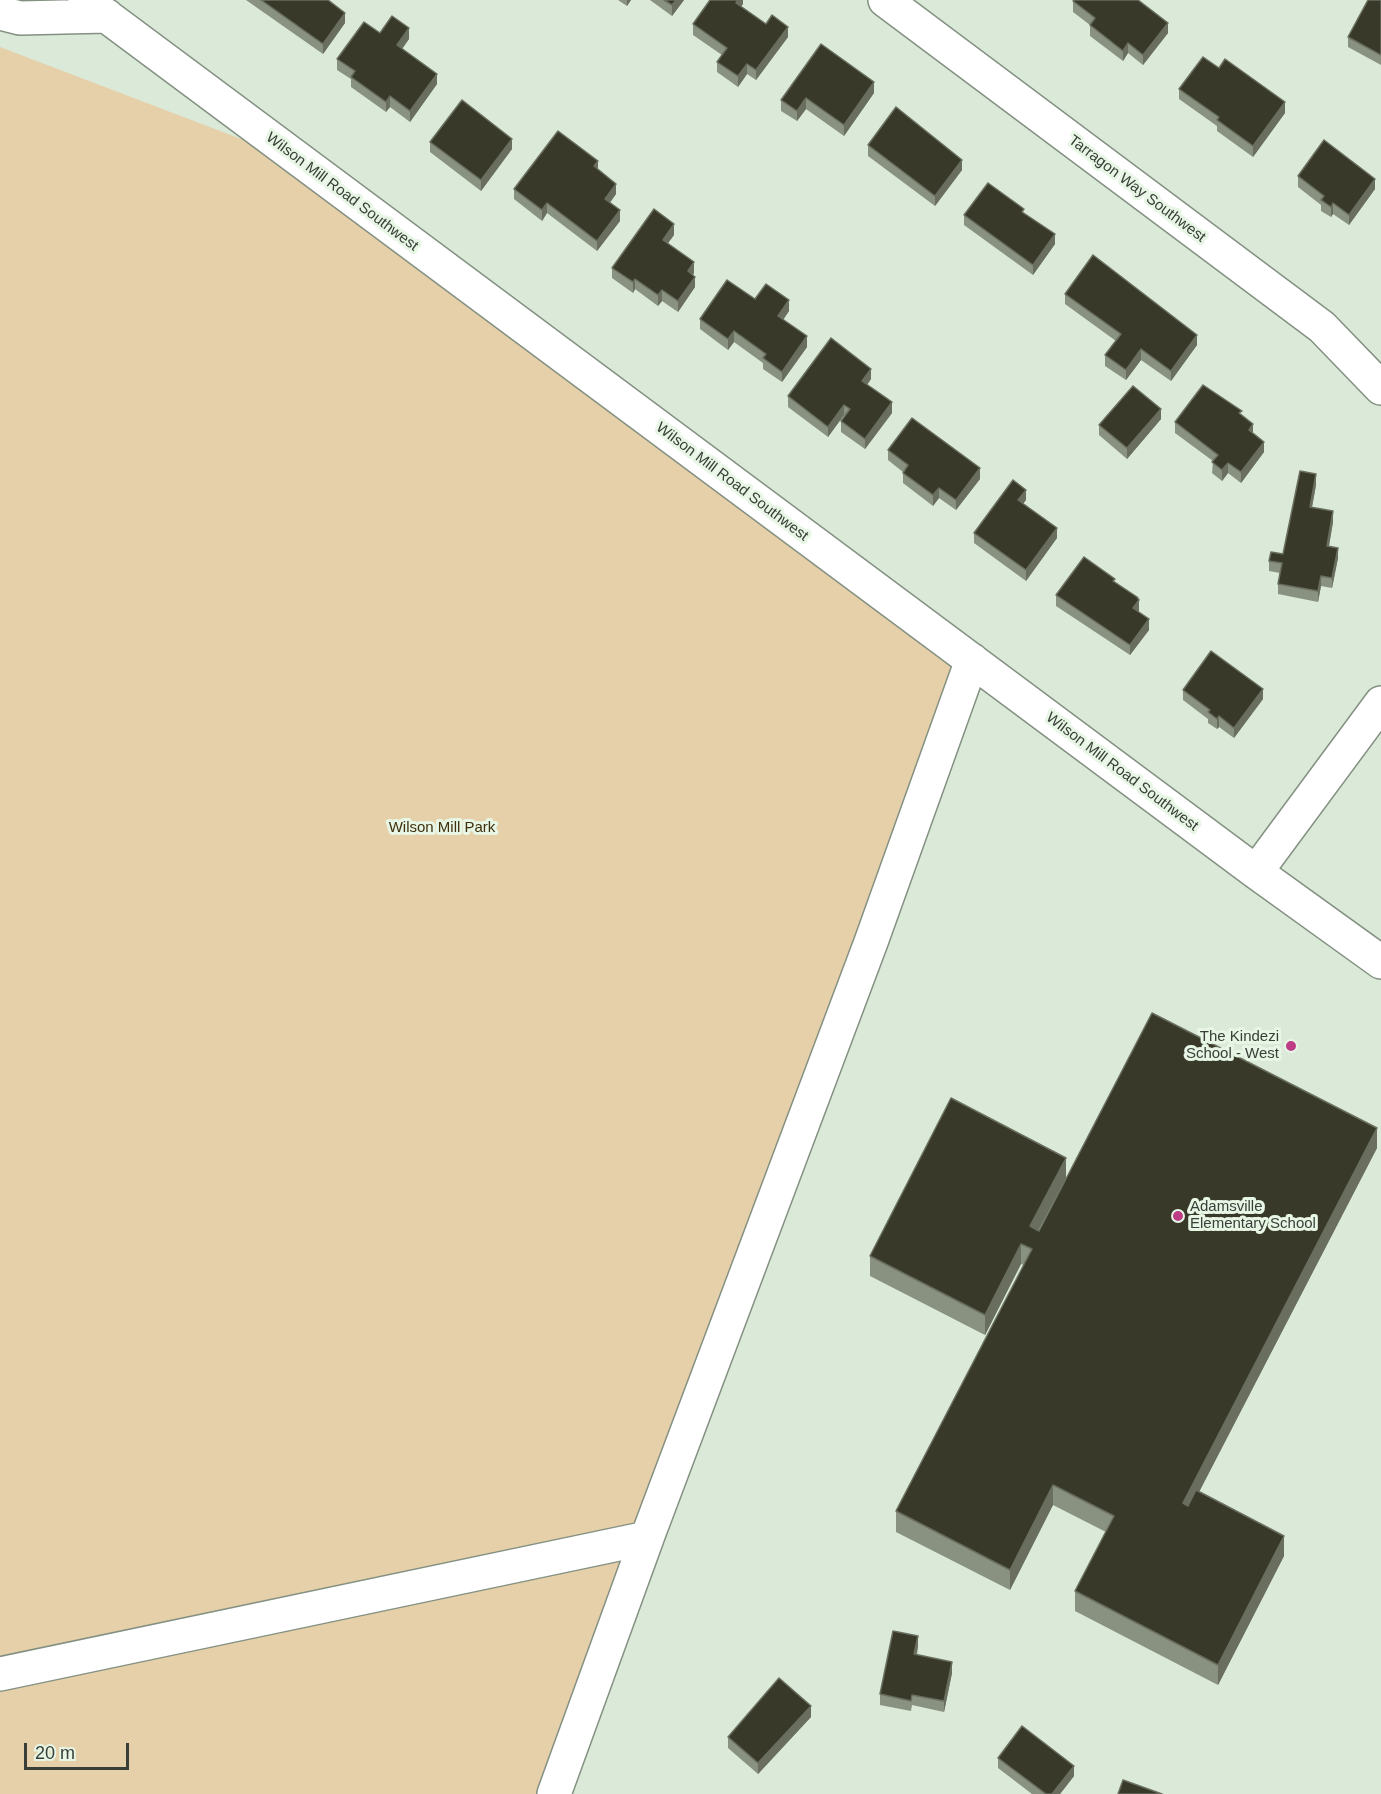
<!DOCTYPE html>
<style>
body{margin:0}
#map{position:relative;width:1381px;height:1794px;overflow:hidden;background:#dae9d8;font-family:Helvetica,sans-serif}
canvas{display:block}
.scale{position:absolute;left:24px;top:1743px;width:105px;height:27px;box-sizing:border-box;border:3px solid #393f38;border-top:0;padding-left:8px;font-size:18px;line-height:21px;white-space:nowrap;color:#393f38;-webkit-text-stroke:4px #e7f6e5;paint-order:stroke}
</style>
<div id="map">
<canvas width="1381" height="1794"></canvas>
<div class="scale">20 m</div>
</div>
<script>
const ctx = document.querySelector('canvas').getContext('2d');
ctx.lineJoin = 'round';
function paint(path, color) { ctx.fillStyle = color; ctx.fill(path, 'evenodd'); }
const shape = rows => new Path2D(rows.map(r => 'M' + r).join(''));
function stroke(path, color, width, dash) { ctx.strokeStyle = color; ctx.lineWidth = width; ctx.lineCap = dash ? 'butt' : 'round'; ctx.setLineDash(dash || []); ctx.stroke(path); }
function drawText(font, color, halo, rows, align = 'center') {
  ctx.font = font + ' Helvetica,sans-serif'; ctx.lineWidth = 6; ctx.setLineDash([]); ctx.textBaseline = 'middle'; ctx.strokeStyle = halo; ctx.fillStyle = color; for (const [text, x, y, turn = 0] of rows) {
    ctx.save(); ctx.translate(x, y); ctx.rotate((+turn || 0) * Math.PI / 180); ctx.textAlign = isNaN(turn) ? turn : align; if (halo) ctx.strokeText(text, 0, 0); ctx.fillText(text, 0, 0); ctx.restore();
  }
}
const green = shape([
 [0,47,291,158,986,667,562,1794,0,1794]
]);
const minor = shape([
 [85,0,1256,872,1381,962],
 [885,0,1322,327,1381,388],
 [0,13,20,18,107,16],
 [1256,872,1381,703],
 [647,1538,871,942,972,660],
 [0,1674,647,1538,554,1794]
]);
const wall = shape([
 [246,0,328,0,345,23,323,54],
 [618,0,631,0,627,6],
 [650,0,684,0,672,16],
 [743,0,743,4,741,6,766,24,788,37,756,80,747,74,738,87,717,72,717,62,722,55,693,35,693,24],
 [1381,0,1381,65,1348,47,1348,37],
 [1073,1,1168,33,1143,65,1128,53,1123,61,1090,36,1090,25,1073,12],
 [380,33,409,39,402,49,437,84,410,122,390,107,386,112,351,87,351,79,337,70,337,59],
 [1179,89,1285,113,1253,157,1217,131,1217,126,1179,99],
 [874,93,844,136,806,109,797,121,781,111,781,100],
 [430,142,512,149,481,191,430,152],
 [868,145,962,170,935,206,868,156],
 [598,169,616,194,610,203,620,221,597,251,547,213,542,221,514,199,514,189],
 [1298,176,1375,189,1349,225,1333,214,1331,217,1321,211,1321,205,1298,187],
 [1024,213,1055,244,1033,275,964,225,964,215],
 [674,235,668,243,694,273,693,275,695,287,678,312,662,301,658,306,635,289,633,293,612,278,612,268],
 [1065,294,1197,345,1171,381,1141,360,1126,380,1105,366,1105,355,1116,341,1065,304],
 [755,299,789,311,783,320,807,347,782,382,763,369,763,363,734,342,728,350,700,329,700,319],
 [871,379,867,385,892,413,865,449,841,432,841,421,845,416,844,415,828,437,788,407,788,396],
 [1242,415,1264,452,1241,483,1228,473,1222,481,1212,473,1213,461,1175,433,1175,422],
 [1161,419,1127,459,1099,435,1099,425],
 [888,450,980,479,956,510,939,498,933,506,903,483,903,472,888,460],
 [1316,485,1312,507,1333,522,1329,546,1338,558,1332,588,1321,586,1318,602,1278,594,1278,584,1280,573,1269,571,1269,561,1283,554],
 [1026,500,1023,504,1057,538,1026,581,974,543,974,533],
 [1115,583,1139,611,1138,612,1149,630,1130,655,1056,606,1056,595],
 [1183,690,1263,699,1234,738,1219,727,1217,729,1208,723,1208,719,1183,700],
 [1377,1148,1199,1492,1284,1556,1218,1685,1075,1611,1075,1591,1106,1532,1053,1505,1010,1590,896,1532,896,1511,1024,1265,1021,1264,985,1335,870,1276,870,1256,1066,1178,1038,1231],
 [918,1646,917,1655,952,1673,944,1712,912,1705,911,1711,880,1705,880,1694],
 [811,1717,758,1774,728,1748,728,1737],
 [998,1758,1074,1776,1060,1794,1032,1794,998,1768]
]);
const shadedWall = shape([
 [627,0,631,0,627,6],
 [676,0,684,0,672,16,672,5],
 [738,0,743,0,743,4,736,13,736,3],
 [345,13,345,23,323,54,323,44],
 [1168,23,1168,33,1143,65,1143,55],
 [788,27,788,37,756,80,756,70],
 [409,28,409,39,397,56,397,45],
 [1128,43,1128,53,1123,61,1123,51],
 [747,64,747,74,738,87,738,76],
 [437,74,437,84,410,122,410,111],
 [874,82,874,93,844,136,844,125],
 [390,96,390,107,386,112,386,102],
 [806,98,806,109,797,121,797,111],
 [1285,102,1285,113,1253,157,1253,146],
 [512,139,512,149,481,191,481,180],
 [962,160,962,170,935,206,935,196],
 [598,161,598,172,594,166],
 [1375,179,1375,189,1349,225,1349,215],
 [616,184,616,194,605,209,605,199],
 [547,203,547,213,542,221,542,210],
 [1333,203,1333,214,1331,217,1331,207],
 [620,210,620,221,597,251,597,241],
 [674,224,674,235,663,250,663,240],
 [1055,234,1055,244,1033,275,1033,265],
 [694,262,694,273,688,282,688,271],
 [695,277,695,287,678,312,678,301],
 [635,279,635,289,633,293,633,282],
 [662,290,662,301,658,306,658,295],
 [789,300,789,311,778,327,778,316],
 [734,331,734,342,728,350,728,339],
 [1197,335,1197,345,1171,381,1171,371],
 [807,336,807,347,782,382,782,372],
 [1141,349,1141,360,1126,380,1126,370],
 [871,369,871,379,862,392,862,381],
 [892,402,892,413,865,449,865,439],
 [844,405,844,415,828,437,828,427],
 [1161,409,1161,419,1127,459,1127,448],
 [1253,424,1253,435,1249,430],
 [1264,442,1264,452,1241,483,1241,472],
 [1228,463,1228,473,1222,481,1222,470],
 [980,468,980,479,956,510,956,500],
 [1316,474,1316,485,1310,518,1310,507],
 [939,488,939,498,933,506,933,495],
 [1026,490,1026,500,1018,510,1018,500],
 [1333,511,1333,522,1327,557,1327,546],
 [1057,528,1057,538,1026,581,1026,570],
 [1338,548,1338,558,1332,588,1332,578],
 [1321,576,1321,586,1318,602,1318,591],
 [1139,600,1139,611,1133,618,1133,608],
 [1149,619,1149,630,1130,655,1130,645],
 [1263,689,1263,699,1234,738,1234,728],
 [1219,716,1219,727,1217,729,1217,719],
 [1377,1128,1377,1148,1183,1523,1183,1503],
 [1066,1158,1066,1178,1030,1246,1030,1226],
 [1021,1244,1021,1264,985,1335,985,1315],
 [1053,1485,1053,1505,1010,1590,1010,1570],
 [1284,1536,1284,1556,1218,1685,1218,1665],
 [918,1636,918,1646,914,1665,914,1654],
 [952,1662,952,1673,944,1712,944,1701],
 [811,1706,811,1717,758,1774,758,1763],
 [1074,1766,1074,1776,1060,1794,1052,1794]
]);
const building = shape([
 [261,0,328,0,345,13,323,44,261,0],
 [664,0,676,0,672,5,664,0],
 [710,0,738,0,736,3,766,24,772,15,788,27,756,70,747,64,738,76,717,62,727,48,693,24,710,0],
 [1074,0,1138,0,1168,23,1143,55,1128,43,1123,51,1090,25,1095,18,1073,1,1074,0],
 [1368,0,1381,0,1381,55,1348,37,1368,0],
 [392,16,409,28,397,45,437,74,410,111,390,96,386,102,351,77,355,71,337,59,364,22,380,33,392,16],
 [821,44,874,82,844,125,806,98,797,111,781,100,821,44],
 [1203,57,1219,68,1225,59,1285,102,1253,146,1217,120,1219,117,1179,89,1203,57],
 [462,100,512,139,481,180,430,142,462,100],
 [896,107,962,160,935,196,868,145,896,107],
 [558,131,598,161,594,166,616,184,605,199,620,210,597,241,547,203,542,210,514,189,558,131],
 [1324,140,1375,179,1349,215,1333,203,1331,207,1321,200,1324,196,1298,176,1324,140],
 [988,183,1024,209,1022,212,1055,234,1033,265,964,215,988,183],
 [654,209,674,224,663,240,694,262,688,271,695,277,678,301,662,290,658,295,635,279,633,282,612,268,654,209],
 [1093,255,1197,335,1171,371,1141,349,1126,370,1105,355,1121,334,1065,294,1093,255],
 [727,280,755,299,766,284,789,300,778,316,807,336,782,372,763,358,766,354,734,331,728,339,700,319,727,280],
 [831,338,871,369,862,381,892,402,865,439,841,421,850,409,844,405,828,427,788,396,831,338],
 [1203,385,1242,411,1239,413,1253,424,1249,430,1264,442,1241,472,1228,463,1222,470,1212,462,1218,455,1175,422,1203,385],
 [1133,386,1161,409,1127,448,1099,425,1133,386],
 [912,418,980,468,956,500,939,488,933,495,903,473,908,465,888,450,912,418],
 [1300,471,1316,474,1310,507,1333,511,1327,546,1338,548,1332,578,1321,576,1318,591,1278,584,1282,563,1269,561,1271,552,1283,554,1300,471],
 [1013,480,1026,490,1018,500,1057,528,1026,570,974,533,1013,480],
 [1084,557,1115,579,1113,581,1137,597,1139,600,1133,608,1149,619,1130,645,1056,595,1084,557],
 [1211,651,1263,689,1234,728,1219,716,1217,719,1208,712,1210,710,1183,690,1211,651],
 [1152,1013,1377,1128,1183,1503,1188,1506,1196,1490,1284,1536,1218,1665,1075,1591,1114,1516,1053,1485,1010,1570,896,1511,1032,1249,1021,1244,985,1315,870,1256,951,1098,1066,1158,1030,1226,1039,1231,1152,1013],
 [893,1631,918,1636,914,1654,952,1662,944,1701,912,1695,911,1701,880,1694,893,1631],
 [779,1678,811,1706,758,1763,728,1737,779,1678],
 [1022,1726,1074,1766,1052,1794,1046,1794,998,1758,1022,1726],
 [1123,1780,1162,1794,1118,1794,1123,1780]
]);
const markers = [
 [1291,1046,6,"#bd3c85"],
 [1178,1216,6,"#bd3c85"]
];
const streetNames = [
 ["Tarragon Way Southwest",1137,189,37],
 ["Wilson Mill Road Southwest",342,192,37],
 ["Wilson Mill Road Southwest",732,482,37],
 ["Wilson Mill Road Southwest",1122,772,37]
];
const parkNames = [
 ["Wilson Mill Park",442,828]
];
const poiNames = [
 ["The Kindezi",1279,1037],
 ["School - West",1279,1054],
 ["Adamsville",1190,1207,"left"],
 ["Elementary School",1190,1224,"left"]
];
paint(green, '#e6d0aa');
stroke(minor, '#849182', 36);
stroke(minor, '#fff', 33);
paint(wall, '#899180');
paint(shadedWall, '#696e5e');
paint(building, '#383929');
stroke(building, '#696e5e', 1.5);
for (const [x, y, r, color] of markers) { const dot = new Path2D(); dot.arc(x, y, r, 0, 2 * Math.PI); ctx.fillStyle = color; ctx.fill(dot); stroke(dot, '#e7f6e5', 2); }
drawText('15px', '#393f38', '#e7f6e5', streetNames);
drawText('15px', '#402f0d', '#e7f6e5', parkNames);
drawText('15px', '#393f38', '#e7f6e5', poiNames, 'right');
</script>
